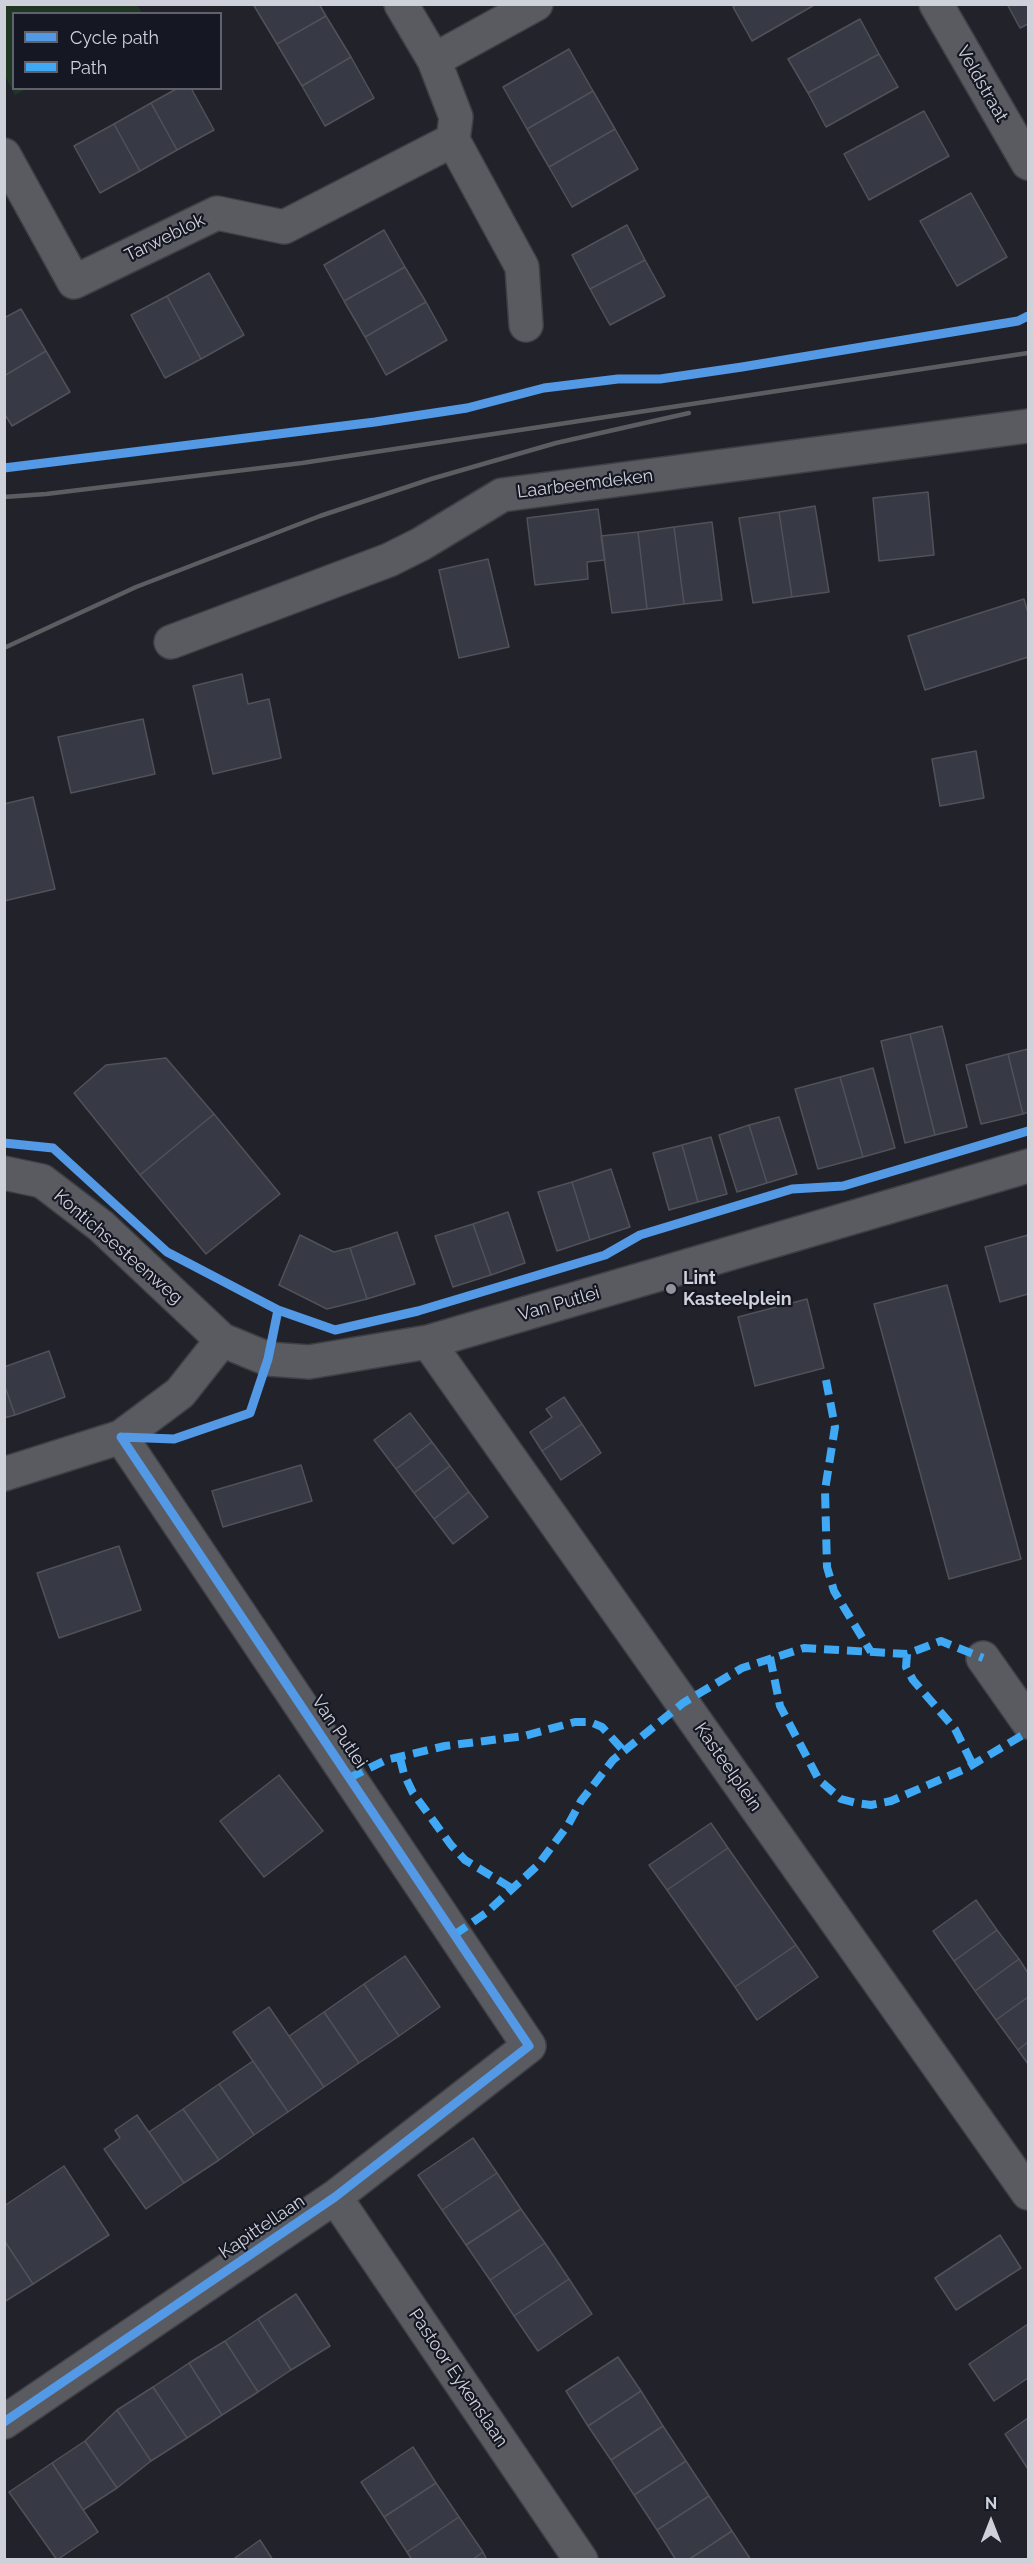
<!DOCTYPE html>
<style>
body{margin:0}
#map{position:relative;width:1033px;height:2564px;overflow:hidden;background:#22232a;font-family:Raleway,sans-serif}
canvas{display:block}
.frame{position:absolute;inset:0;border:6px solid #cfd1da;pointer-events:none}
.legend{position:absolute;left:12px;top:12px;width:210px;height:78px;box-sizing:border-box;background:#151823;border:2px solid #5f626c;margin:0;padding:8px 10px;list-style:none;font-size:18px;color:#cfd1da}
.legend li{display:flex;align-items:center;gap:12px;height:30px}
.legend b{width:30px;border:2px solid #5f626c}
.north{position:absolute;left:961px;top:2492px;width:60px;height:60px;-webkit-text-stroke:4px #151823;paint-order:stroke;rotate:0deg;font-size:16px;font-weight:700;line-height:24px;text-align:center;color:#cfd1da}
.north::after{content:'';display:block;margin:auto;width:21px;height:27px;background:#cfd1da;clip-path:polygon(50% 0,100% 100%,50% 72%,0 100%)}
</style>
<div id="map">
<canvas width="1033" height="2564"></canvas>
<div class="frame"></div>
<ul class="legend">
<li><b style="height:8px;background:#5399e6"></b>Cycle path</li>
<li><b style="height:8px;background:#3fa9f5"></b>Path</li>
</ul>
<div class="north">N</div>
</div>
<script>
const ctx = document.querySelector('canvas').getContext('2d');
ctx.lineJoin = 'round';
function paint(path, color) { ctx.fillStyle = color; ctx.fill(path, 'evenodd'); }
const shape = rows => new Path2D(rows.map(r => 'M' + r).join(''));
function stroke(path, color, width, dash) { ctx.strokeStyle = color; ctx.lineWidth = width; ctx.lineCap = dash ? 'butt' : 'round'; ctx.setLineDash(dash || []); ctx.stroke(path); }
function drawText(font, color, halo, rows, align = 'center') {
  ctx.font = font + ' Raleway,sans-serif'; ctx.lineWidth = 4.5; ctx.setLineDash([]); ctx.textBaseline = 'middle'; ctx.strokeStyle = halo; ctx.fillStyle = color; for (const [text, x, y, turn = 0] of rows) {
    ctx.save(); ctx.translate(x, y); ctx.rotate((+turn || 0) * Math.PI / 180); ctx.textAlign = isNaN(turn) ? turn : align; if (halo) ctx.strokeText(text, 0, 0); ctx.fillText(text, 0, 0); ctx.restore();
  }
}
const green = shape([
 [4,5,137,5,142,13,14,14,14,88,26,89,15,95,5,76]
]);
const building = shape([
 [253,4,319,4,326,16,277,44,253,4],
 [737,4,816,4,752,41,733,7,737,4],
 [1007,4,1028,4,1028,24,1020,28,1007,4],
 [326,16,351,57,302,86,277,44,326,16],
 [860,19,879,54,808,93,788,59,860,19],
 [569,49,593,91,527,129,503,87,569,49],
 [879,54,898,87,826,127,808,93,879,54],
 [351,57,374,98,325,126,302,86,351,57],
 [178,88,191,88,214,130,177,150,151,103,178,88],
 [593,91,615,129,549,167,527,129,593,91],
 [151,103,177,150,140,171,114,124,151,103],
 [924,111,949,156,869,200,844,154,924,111],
 [114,124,140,171,100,193,74,146,114,124],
 [615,129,638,169,572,207,549,167,615,129],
 [971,193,1007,257,957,286,920,221,971,193],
 [627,225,645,260,590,289,572,255,627,225],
 [384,230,405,267,344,301,324,265,384,230],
 [645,260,665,296,610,325,590,289,645,260],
 [405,267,426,302,365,337,344,301,405,267],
 [209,273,244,335,201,359,167,296,209,273],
 [167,296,201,359,165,378,131,315,167,296],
 [426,302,447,340,386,375,365,337,426,302],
 [21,309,46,351,4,376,4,318,21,309],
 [46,351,70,392,12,426,4,413,4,376,46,351],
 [928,492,934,555,879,561,873,498,928,492],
 [815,506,829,592,792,597,779,512,815,506],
 [598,509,605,560,587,562,588,579,535,585,527,518,598,509],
 [779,512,792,597,753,603,739,518,779,512],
 [712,522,722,600,684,604,674,527,712,522],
 [674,527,684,604,647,609,638,532,674,527],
 [638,532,647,609,612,613,601,536,638,532],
 [488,559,509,647,459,658,439,570,488,559],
 [1024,599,1028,613,1028,657,925,690,908,636,1024,599],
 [242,674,248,704,269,699,281,758,213,774,193,686,242,674],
 [143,719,155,774,71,793,58,737,143,719],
 [976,751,984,798,940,806,932,759,976,751],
 [33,797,55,889,4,901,4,804,33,797],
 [942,1026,967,1127,935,1135,910,1034,942,1026],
 [910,1034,935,1135,905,1143,881,1041,910,1034],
 [1028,1049,1028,1112,1023,1114,1008,1054,1028,1049],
 [1008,1054,1023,1114,981,1124,966,1065,1008,1054],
 [166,1058,214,1114,140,1175,74,1093,106,1065,166,1058],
 [873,1068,895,1148,863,1157,840,1077,873,1068],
 [840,1077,863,1157,818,1169,795,1089,840,1077],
 [214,1114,280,1194,206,1254,140,1175,214,1114],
 [779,1117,797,1174,767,1183,749,1125,779,1117],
 [749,1125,767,1183,737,1192,719,1135,749,1125],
 [711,1137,727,1194,698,1202,682,1145,711,1137],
 [682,1145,698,1202,669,1210,653,1153,682,1145],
 [611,1169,630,1227,590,1240,572,1182,611,1169],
 [572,1182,590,1240,557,1251,538,1192,572,1182],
 [508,1212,525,1263,491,1275,473,1224,508,1212],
 [473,1224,491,1275,453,1287,435,1236,473,1224],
 [397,1232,415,1284,367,1299,350,1248,397,1232],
 [300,1235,334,1252,350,1248,367,1299,327,1309,279,1285,300,1235],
 [1028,1235,1028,1294,1000,1302,985,1247,1028,1235],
 [947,1285,1021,1559,949,1579,874,1304,947,1285],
 [807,1299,824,1368,755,1386,738,1317,807,1299],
 [49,1351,65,1397,15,1415,4,1384,4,1367,49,1351],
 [4,1384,15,1415,4,1418,4,1384],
 [564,1397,582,1424,542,1451,530,1432,552,1417,546,1409,564,1397],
 [410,1413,432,1442,396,1469,374,1440,410,1413],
 [582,1424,601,1453,561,1480,542,1451,582,1424],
 [432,1442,450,1466,414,1493,396,1469,432,1442],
 [301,1465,312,1501,223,1527,212,1491,301,1465],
 [450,1466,469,1492,434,1519,414,1493,450,1466],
 [469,1492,488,1517,453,1544,434,1519,469,1492],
 [119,1546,141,1610,59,1638,37,1573,119,1546],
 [279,1775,323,1831,264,1877,220,1821,279,1775],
 [711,1823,728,1848,667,1890,649,1865,711,1823],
 [728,1848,796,1945,735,1987,667,1890,728,1848],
 [976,1900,997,1930,954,1961,933,1931,976,1900],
 [997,1930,1019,1959,975,1991,954,1961,997,1930],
 [796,1945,818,1977,757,2020,735,1987,796,1945],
 [405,1956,440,2007,399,2036,364,1984,405,1956],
 [1019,1959,1028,1973,1028,1997,996,2020,975,1991,1019,1959],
 [364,1984,399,2036,359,2063,324,2012,364,1984],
 [1028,1997,1028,2042,1018,2050,996,2020,1028,1997],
 [269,2007,324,2087,288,2112,233,2032,269,2007],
 [324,2012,359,2063,324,2087,289,2036,324,2012],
 [1028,2042,1028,2064,1018,2050,1028,2042],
 [253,2061,288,2112,254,2135,219,2084,253,2061],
 [219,2084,254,2135,219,2160,183,2109,219,2084],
 [183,2109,219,2160,184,2183,149,2132,183,2109],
 [137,2115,184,2183,146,2209,104,2149,120,2138,115,2130,137,2115],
 [473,2138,497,2173,442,2210,418,2175,473,2138],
 [64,2166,109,2235,33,2284,4,2240,4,2206,64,2166],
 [497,2173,521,2209,466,2245,442,2210,497,2173],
 [521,2209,545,2243,490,2280,466,2245,521,2209],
 [1000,2235,1021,2268,956,2310,935,2278,1000,2235],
 [4,2240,33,2284,4,2302,4,2240],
 [545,2243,569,2279,514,2316,490,2280,545,2243],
 [569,2279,592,2314,538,2351,514,2316,569,2279],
 [296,2294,330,2346,291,2370,258,2319,296,2294],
 [258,2319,291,2370,258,2392,225,2341,258,2319],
 [1028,2324,1028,2378,994,2401,969,2364,1028,2324],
 [225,2341,258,2392,222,2415,189,2363,225,2341],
 [618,2357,641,2391,588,2426,566,2391,618,2357],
 [189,2363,222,2415,187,2438,153,2387,189,2363],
 [153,2387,187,2438,151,2461,117,2410,153,2387],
 [641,2391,663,2426,611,2460,588,2426,641,2391],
 [117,2410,151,2461,117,2488,85,2441,117,2410],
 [1028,2418,1028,2469,1005,2434,1028,2418],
 [663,2426,686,2461,634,2495,611,2460,663,2426],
 [85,2441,117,2488,83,2510,52,2463,85,2441],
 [413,2447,436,2483,384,2517,361,2482,413,2447],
 [686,2461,709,2496,657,2530,634,2495,686,2461],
 [52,2463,98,2532,57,2560,9,2492,52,2463],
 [436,2483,459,2517,407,2552,384,2517,436,2483],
 [709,2496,732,2531,688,2560,676,2560,657,2530,709,2496],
 [459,2517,483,2552,472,2560,412,2560,407,2552,459,2517],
 [732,2531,751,2560,688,2560,732,2531],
 [260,2540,273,2560,232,2560,260,2540],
 [483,2552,487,2560,472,2560,483,2552]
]);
const minor = shape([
 [401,4,434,60,456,117,453,140,522,267,526,325],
 [936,4,1028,163],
 [434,60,536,4],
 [4,155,74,282,217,213,284,227,453,140],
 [171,642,389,560,421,544,502,495,1028,426],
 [4,1173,42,1181,101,1226,222,1340,268,1359,309,1362,428,1342,1028,1166],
 [428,1342,1028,2193],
 [4,1474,121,1437,180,1393,222,1340],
 [983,1658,1028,1722],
 [335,2197,581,2560],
 [4,2422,335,2197,529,2046,121,1437]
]);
const rail = shape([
 [4,497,46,494,302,463,1028,353],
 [4,648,136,587,320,516,431,479,556,443,689,413]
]);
const quiet = shape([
 [826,1380,835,1427,825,1490,827,1567,834,1591,871,1652],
 [907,1654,906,1667,913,1680,955,1729,973,1765],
 [770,1657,780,1706,819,1780,841,1799,856,1803,871,1805,891,1801,967,1768,1028,1732],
 [400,1758,404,1774,413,1793,451,1845,465,1860,513,1889],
 [349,1778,386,1760,445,1746,524,1736,575,1722,590,1722,602,1727,623,1750],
 [454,1935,486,1913,538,1865,568,1825,581,1801,613,1760,683,1703,742,1668,804,1648,907,1654,941,1641,983,1658]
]);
const cycleway = shape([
 [4,468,375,422,467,408,544,388,618,379,660,379,742,367,1018,321,1028,316],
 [4,1143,53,1148,167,1252,278,1310,335,1330,418,1311,605,1255,640,1235,792,1189,843,1186,1028,1131],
 [121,1437,174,1439,250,1413,268,1359,278,1310],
 [4,2422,335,2197,529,2046,121,1437]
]);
const markers = [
 [671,1289,6,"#92949c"]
];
const streetNames = [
 ["Veldstraat",982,84,60],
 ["Tarweblok",165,238,-26],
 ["Laarbeemdeken",585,484,-7],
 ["Kontichsesteenweg",118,1247,41],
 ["Van Putlei",559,1304,-16],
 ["Van Putlei",339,1732,56],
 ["Kasteelplein",728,1767,55],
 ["Kapittellaan",262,2227,-34],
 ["Pastoor Eykenslaan",458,2378,56]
];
const poiNames = [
 ["Lint",683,1279],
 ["Kasteelplein",683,1300]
];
paint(green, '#1f3722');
paint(building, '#373945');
stroke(building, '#505258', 1.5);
stroke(minor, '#3f4046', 36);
stroke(minor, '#595b61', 33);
stroke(rail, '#5c5d61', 4.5);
stroke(quiet, '#3fa9f5', 8, [15, 8]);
stroke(cycleway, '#5399e6', 9);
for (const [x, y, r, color] of markers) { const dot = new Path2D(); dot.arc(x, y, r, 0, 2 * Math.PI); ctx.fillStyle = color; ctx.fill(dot); stroke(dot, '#151823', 2); }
drawText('18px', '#cfd1da', '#151823', streetNames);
drawText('bold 18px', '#cfd1da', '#151823', poiNames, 'left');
</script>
